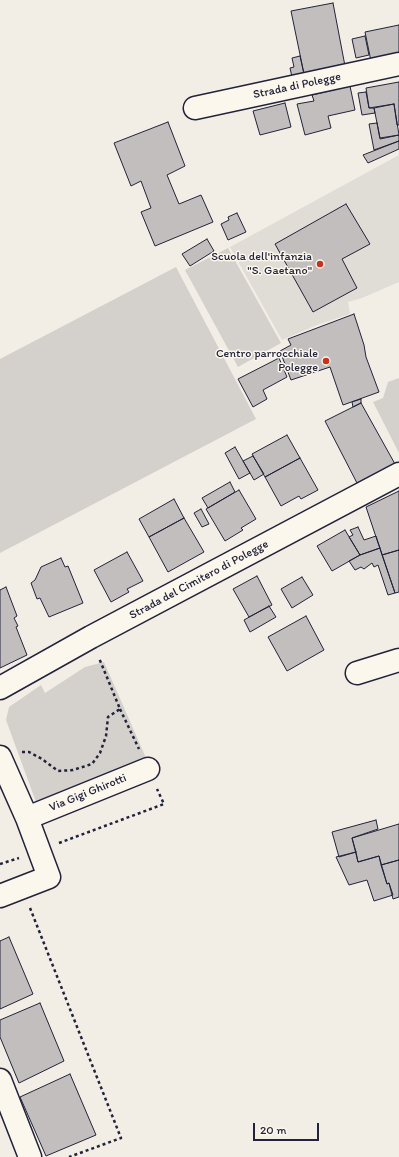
<!DOCTYPE html>
<style>
body{margin:0}
#map{position:relative;width:399px;height:1157px;overflow:hidden;background:#f2eee5;font-family:Itim,sans-serif}
canvas{display:block}
.scale{position:absolute;left:253px;top:1123px;width:66px;height:18px;box-sizing:border-box;border:2px solid #22223b;border-top:0;padding-left:5px;font-size:12px;line-height:14px;white-space:nowrap;color:#22223b;-webkit-text-stroke:3px #fbf7ec;paint-order:stroke}
</style>
<div id="map">
<canvas width="399" height="1157"></canvas>
<div class="scale">20 m</div>
</div>
<script>
const ctx = document.querySelector('canvas').getContext('2d');
ctx.lineJoin = 'round';
function paint(path, color) { ctx.fillStyle = color; ctx.fill(path, 'evenodd'); }
const shape = rows => new Path2D(rows.map(r => 'M' + r).join(''));
function stroke(path, color, width, dash) { ctx.strokeStyle = color; ctx.lineWidth = width; ctx.lineCap = dash ? 'butt' : 'round'; ctx.setLineDash(dash || []); ctx.stroke(path); }
function drawText(font, color, halo, rows, align = 'center') {
  ctx.font = font + ' Itim,sans-serif'; ctx.lineWidth = 3; ctx.setLineDash([]); ctx.textBaseline = 'middle'; ctx.strokeStyle = halo; ctx.fillStyle = color; for (const [text, x, y, turn = 0] of rows) {
    ctx.save(); ctx.translate(x, y); ctx.rotate((+turn || 0) * Math.PI / 180); ctx.textAlign = isNaN(turn) ? turn : align; if (halo) ctx.strokeText(text, 0, 0); ctx.fillText(text, 0, 0); ctx.restore();
  }
}
const built = shape([
 [399,155,399,282,362,298,348,302,350,314,317,325,282,340,230,247]
]);
const green = shape([
 [228,248,281,343,238,367,185,270],
 [176,267,256,419,0,553,0,359],
 [399,378,399,453,373,402,383,398,388,382],
 [104,662,146,758,36,802,6,720,9,707,41,685,45,693,85,667]
]);
const building = shape([
 [333,3,345,66,304,74,291,11,333,3],
 [399,25,399,61,372,66,365,32,399,25],
 [365,36,369,55,356,58,352,39,365,36],
 [300,56,304,74,292,77,290,68,294,67,292,58,300,56],
 [399,82,399,125,397,125,394,104,369,108,366,88,399,82],
 [350,86,355,110,328,116,331,128,305,135,297,104,314,101,312,95,350,86],
 [366,92,369,108,374,108,375,113,362,115,358,93,366,92],
 [285,103,291,127,260,135,253,111,285,103],
 [394,104,399,135,380,138,374,108,394,104],
 [168,122,185,166,167,175,179,204,201,195,213,222,155,246,141,212,151,208,141,181,131,186,114,143,168,122],
 [377,123,380,139,399,135,399,141,374,150,369,124,377,123],
 [399,141,399,149,368,163,363,155,399,141],
 [346,204,370,244,342,259,357,288,313,312,275,244,346,204],
 [237,213,246,232,228,240,221,224,229,220,228,217,237,213],
 [207,239,214,251,190,266,182,254,207,239],
 [354,314,364,345,366,357,379,392,343,405,330,367,291,380,280,351,291,345,288,339,354,314],
 [279,358,287,377,263,390,267,399,253,407,238,379,279,358],
 [361,399,361,403,353,407,352,402,361,399],
 [361,403,395,464,357,483,325,421,361,403],
 [287,435,300,458,265,477,252,454,287,435],
 [235,447,250,473,239,479,225,453,235,447],
 [253,456,264,474,254,480,243,461,253,456],
 [300,458,318,490,301,499,299,496,281,506,265,477,300,458],
 [230,482,235,492,208,508,202,498,230,482],
 [239,490,256,519,241,528,243,530,225,541,206,509,239,490],
 [399,491,399,550,382,555,366,507,399,491],
 [174,499,184,518,149,537,139,519,174,499],
 [201,509,209,524,202,527,194,513,201,509],
 [184,518,204,552,168,572,149,537,184,518],
 [358,527,364,540,376,536,380,548,360,555,349,537,353,535,350,530,358,527],
 [345,530,360,555,332,571,317,546,345,530],
 [380,548,395,593,388,595,378,565,374,567,372,563,364,569,361,567,355,570,349,561,360,555,380,548],
 [399,550,399,592,395,593,382,555,399,550],
 [127,552,143,581,127,589,129,592,111,602,94,570,127,552],
 [61,558,65,567,68,566,83,603,49,617,40,598,37,599,31,583,35,580,41,567,61,558],
 [257,576,272,605,249,617,233,589,257,576],
 [302,577,313,595,292,608,281,589,302,577],
 [6,587,17,616,14,618,18,626,16,627,27,655,0,668,0,590,6,587],
 [269,606,276,617,250,632,244,620,269,606],
 [306,616,324,650,287,671,268,637,306,616],
 [376,820,378,829,352,838,356,852,339,857,332,832,376,820],
 [399,824,399,860,381,865,379,856,358,862,352,838,399,824],
 [356,852,358,862,379,856,387,884,389,883,393,895,374,901,367,880,349,885,336,857,356,852],
 [399,860,399,897,393,899,389,883,387,884,381,865,399,860],
 [9,937,33,994,0,1009,0,941,9,937],
 [40,1003,64,1061,19,1083,0,1037,0,1020,40,1003],
 [70,1074,96,1135,46,1156,20,1097,70,1074]
]);
const path = shape([
 [120,709,139,749],
 [22,752,29,752,42,759,58,771,73,770,92,764,100,753,106,736,108,717,120,709,99,658],
 [59,843,164,804,157,789],
 [0,864,19,858],
 [30,908,121,1138,69,1157]
]);
const minor = shape([
 [195,108,399,64],
 [357,673,399,660],
 [0,688,91,637,399,474],
 [0,757,27,818,148,769],
 [0,896,49,877,27,818],
 [0,1080,30,1157]
]);
const markers = [
 [320,264,4,"#c8321e"],
 [326,361,4,"#c8321e"]
];
const streetNames = [
 ["Strada di Polegge",297,86,-12],
 ["Strada del Cimitero di Polegge",199,580,-28],
 ["Via Gigi Ghirotti",88,793,-22]
];
const poiNames = [
 ["Scuola dell'infanzia",312,257],
 ["\"S. Gaetano\"",312,271],
 ["Centro parrocchiale",318,354],
 ["Polegge",318,368]
];
paint(built, '#e0dcd6');
paint(green, '#d4d1cc');
paint(building, '#c2bebe');
stroke(building, '#22223b', 1);
stroke(minor, '#22223b', 25);
stroke(path, '#22223b', 2.5, [3, 3]);
stroke(minor, '#fbf7ec', 22);
for (const [x, y, r, color] of markers) { const dot = new Path2D(); dot.arc(x, y, r, 0, 2 * Math.PI); ctx.fillStyle = color; ctx.fill(dot); stroke(dot, '#fbf7ec', 1.5); }
drawText('12px', '#22223b', '#fbf7ec', streetNames);
drawText('12px', '#22223b', '#fbf7ec', poiNames, 'right');
</script>
